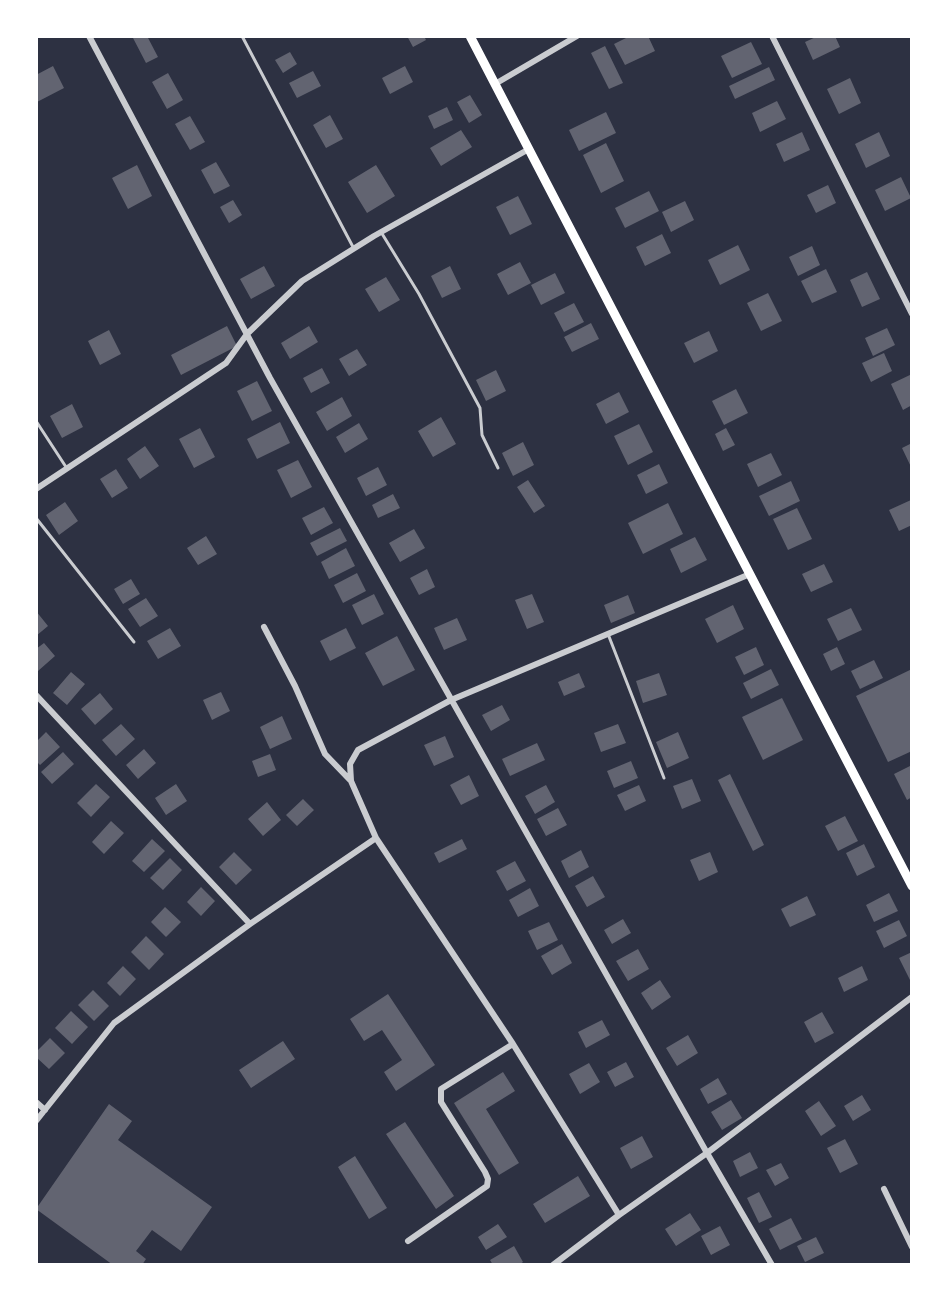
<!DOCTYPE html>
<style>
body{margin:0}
#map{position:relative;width:948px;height:1301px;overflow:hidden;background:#2d3142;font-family:"Work Sans",sans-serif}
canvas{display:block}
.frame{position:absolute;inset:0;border:38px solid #fff;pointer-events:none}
</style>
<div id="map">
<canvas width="948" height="1301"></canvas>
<div class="frame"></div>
</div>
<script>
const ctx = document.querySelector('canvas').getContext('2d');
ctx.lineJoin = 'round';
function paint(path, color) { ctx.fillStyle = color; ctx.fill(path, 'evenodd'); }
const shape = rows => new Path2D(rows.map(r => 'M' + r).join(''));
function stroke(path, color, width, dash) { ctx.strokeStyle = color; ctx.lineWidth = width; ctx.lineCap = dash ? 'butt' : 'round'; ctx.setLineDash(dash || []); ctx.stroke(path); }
const building = shape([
 [137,36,147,36,158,57,146,63,133,38],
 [407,36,424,36,426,40,413,47],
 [630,36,648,36,655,51,625,65,614,44],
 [818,36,835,36,840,47,813,60,805,42],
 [751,42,762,64,732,78,721,56],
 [605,46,623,83,609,89,591,53],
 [290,52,297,64,283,73,275,60],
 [53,66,64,88,37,102,36,75],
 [405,66,413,82,390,94,382,78],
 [769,67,775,80,735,99,729,86],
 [313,71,321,86,297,98,289,83],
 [168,73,183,100,167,109,152,82],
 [850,78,861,103,839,114,827,89],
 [470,95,482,115,469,123,457,102],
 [777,101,786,119,760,132,752,113],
 [447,107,453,120,434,129,428,116],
 [606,112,616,133,579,151,569,130],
 [330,115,343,139,326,148,313,125],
 [190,116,205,142,190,150,175,124],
 [461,130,472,147,441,166,430,148],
 [802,132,810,150,784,162,776,144],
 [879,132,890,156,866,168,855,144],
 [606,143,624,181,601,193,583,155],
 [216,162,230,186,214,194,201,170],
 [137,165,152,196,128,209,112,178],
 [376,165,395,196,367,213,348,182],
 [901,177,911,198,885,211,875,190],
 [828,185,836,203,816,213,807,195],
 [649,191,659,211,625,228,615,208],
 [518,196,532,224,510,235,496,207],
 [233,200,242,215,229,223,220,207],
 [685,201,694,220,671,232,662,212],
 [662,234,671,253,645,266,636,247],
 [738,245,750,270,720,285,708,260],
 [812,246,820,265,798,276,789,257],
 [520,262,531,283,508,295,497,274],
 [264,266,275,286,251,299,240,279],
 [450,266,461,289,442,298,431,276],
 [826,269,837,292,812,303,801,281],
 [867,272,880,299,862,307,850,280],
 [555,273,565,293,541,305,531,285],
 [386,277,400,300,379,312,365,289],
 [768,293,782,321,761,331,747,303],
 [574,303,584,322,564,332,554,313],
 [591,323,599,339,572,352,564,337],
 [227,326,237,346,181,375,171,355],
 [309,326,318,342,290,359,281,343],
 [887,328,895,345,873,356,865,338],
 [109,330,121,354,100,365,88,341],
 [709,331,718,351,694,363,684,343],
 [357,349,367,365,349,376,339,359],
 [884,353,892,371,871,382,862,363],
 [322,368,330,383,311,393,303,378],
 [496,370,506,391,486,401,476,380],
 [912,374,912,405,903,410,891,384],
 [257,381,272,411,252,421,237,391],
 [736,389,748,413,724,425,712,401],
 [619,392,629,412,606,424,596,404],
 [342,397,352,416,327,431,316,412],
 [72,404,83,427,62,438,50,416],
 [441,417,456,444,433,457,418,431],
 [280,422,290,443,257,459,247,439],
 [359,423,368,439,345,453,336,437],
 [639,424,653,452,628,465,614,436],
 [200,428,215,457,194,468,179,439],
 [726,428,735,445,723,451,715,434],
 [523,442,534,465,513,476,502,453],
 [912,443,912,469,902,448],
 [145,446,159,466,140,479,127,459],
 [771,453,782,475,758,487,747,464],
 [298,460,312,487,291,498,277,470],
 [659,464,668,483,646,494,637,475],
 [378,467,387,485,366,496,357,478],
 [116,469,128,488,112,498,100,479],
 [528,480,545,506,534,513,517,487],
 [791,481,800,501,769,516,759,496],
 [393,494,400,508,378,518,372,505],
 [911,500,912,525,899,531,889,510],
 [65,502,78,521,59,535,46,515],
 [668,503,683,534,643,554,628,523],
 [324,507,333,523,311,535,302,518],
 [797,508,812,539,788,550,773,519],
 [340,528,347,541,317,556,310,543],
 [414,529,425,548,400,562,389,543],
 [206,536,217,554,198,565,187,548],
 [695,537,707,560,681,573,670,549],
 [346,548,355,566,329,579,321,562],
 [824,564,833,582,811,592,802,574],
 [427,569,435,587,419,595,410,578],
 [357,573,366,591,343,603,334,585],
 [131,579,140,594,123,604,114,589],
 [374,594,384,614,362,625,352,605],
 [532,594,544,622,527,629,515,600],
 [628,595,635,613,611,623,604,605],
 [146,598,158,616,140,627,128,609],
 [733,605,744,629,717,643,705,619],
 [851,608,862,630,838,641,827,619],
 [36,611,48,626,36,636],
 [457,618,467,640,444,650,434,628],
 [170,628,181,646,158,659,147,641],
 [346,628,356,648,330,661,320,641],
 [397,636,415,670,383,686,365,653],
 [44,643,55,656,38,671,36,669,36,649],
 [756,647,764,665,744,675,735,657],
 [837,647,845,664,831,671,823,654],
 [874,660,883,678,860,689,851,671],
 [771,669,779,685,751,699,743,683],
 [912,669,912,751,888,762,856,696],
 [71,672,85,684,67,705,53,693],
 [579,673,585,687,564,696,558,682],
 [659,673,667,695,643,703,636,681],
 [221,692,230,711,212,720,203,700],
 [100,693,113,709,95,725,81,709],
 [782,698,803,740,763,760,742,717],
 [502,705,510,720,491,731,482,715],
 [282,716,292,739,270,749,260,727],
 [121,724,135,739,116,756,102,740],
 [618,724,626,743,601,752,594,733],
 [46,732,60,747,40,765,36,761,36,742],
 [678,732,689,758,667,768,656,742],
 [445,736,454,757,434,766,424,745],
 [537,743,545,760,510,776,502,759],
 [144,749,156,763,138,779,126,765],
 [63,752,74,764,52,784,41,772],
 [270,754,276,770,258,777,252,761],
 [631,761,638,778,614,788,607,771],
 [912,765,912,797,907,800,894,774],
 [730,774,764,845,753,851,718,780],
 [469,775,479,796,461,805,450,785],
 [692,779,701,801,682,809,673,786],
 [96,784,110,797,91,817,77,803],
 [176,784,187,801,166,815,155,798],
 [546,785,555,802,535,814,525,796],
 [639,785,646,801,625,811,617,795],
 [303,799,314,810,297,826,286,815],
 [267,802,281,820,263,836,248,819],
 [558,808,567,825,546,836,537,819],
 [845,816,858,841,838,851,825,826],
 [111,821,124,833,104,854,92,842],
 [152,839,165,851,144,872,132,861],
 [462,839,467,849,439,863,434,853],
 [864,844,875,867,857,876,846,853],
 [581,850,589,867,569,878,561,861],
 [234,852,252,870,236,885,219,867],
 [710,852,718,872,699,881,690,860],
 [170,858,182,870,163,890,150,878],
 [515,861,526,881,507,891,496,871],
 [593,876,605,897,587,907,575,886],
 [201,887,215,901,201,916,187,902],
 [530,888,539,906,518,917,509,900],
 [889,893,898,911,874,922,866,905],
 [807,896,816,915,790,927,781,909],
 [165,907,181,922,166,937,151,922],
 [623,919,631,933,612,944,604,930],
 [899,920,907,936,884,948,876,931],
 [549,922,558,940,537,950,528,931],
 [146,936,164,954,149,970,131,952],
 [562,944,572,963,552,975,541,956],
 [638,949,649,969,628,981,616,961],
 [912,952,912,979,910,980,899,958],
 [123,966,136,979,120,996,107,983],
 [862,966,868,980,844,992,838,978],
 [660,980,671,997,652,1010,641,993],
 [93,990,109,1006,94,1021,78,1005],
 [388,994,435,1065,396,1091,384,1072,402,1060,382,1030,364,1041,350,1019],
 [71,1011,88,1027,72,1044,55,1028],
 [822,1012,834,1033,815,1043,804,1022],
 [602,1020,610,1035,586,1048,578,1032],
 [688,1035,698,1053,677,1066,666,1048],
 [50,1038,65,1053,49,1069,36,1057,36,1052],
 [283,1041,295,1059,251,1088,239,1070],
 [626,1062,634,1077,615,1087,607,1072],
 [589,1063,600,1082,580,1094,569,1074],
 [503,1072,515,1091,486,1109,519,1163,499,1175,454,1103],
 [718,1078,727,1094,708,1104,700,1089],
 [862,1095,871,1110,853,1121,844,1106],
 [731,1100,742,1118,722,1130,711,1112],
 [819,1101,836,1126,821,1136,805,1111],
 [109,1104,132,1121,118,1140,212,1207,181,1251,152,1230,136,1251,146,1259,142,1265,113,1265,36,1209],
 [405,1122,454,1196,436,1209,386,1134],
 [642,1136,653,1157,631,1169,620,1148],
 [845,1139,858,1164,840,1173,827,1148],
 [750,1152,758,1168,740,1177,733,1161],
 [355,1156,387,1208,369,1219,338,1167],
 [781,1163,789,1178,775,1186,766,1170],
 [578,1176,590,1196,545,1223,533,1204],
 [759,1192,772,1217,759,1223,747,1198],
 [690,1213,701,1230,676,1246,665,1229],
 [791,1218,802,1239,780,1250,769,1229],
 [498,1224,507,1237,486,1250,478,1237],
 [720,1226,730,1245,711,1255,701,1236],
 [816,1237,824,1253,805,1262,797,1246],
 [514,1246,523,1262,519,1265,493,1265,490,1260]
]);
const service = shape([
 [242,36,353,247],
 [381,232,419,294,480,408,482,435,498,468],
 [36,421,66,467],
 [36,518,134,642],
 [608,634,664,778]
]);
const minor = shape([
 [89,36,270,378,707,1153,772,1265],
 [772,36,912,314],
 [495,84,577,36],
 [36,489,226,363,247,334,302,281,374,236,529,149],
 [264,627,295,686,325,754,350,780],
 [36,695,250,924],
 [36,1102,45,1110],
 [36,1121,114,1023,250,924,376,838],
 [884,1189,912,1247],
 [619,1215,513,1044,376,838,351,781,350,764,358,750,451,700,750,574],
 [408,1241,487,1186,488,1179,485,1172,441,1102,441,1089,513,1044],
 [553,1265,619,1215,707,1153,912,997]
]);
const secondary = shape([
 [470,36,912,886]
]);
paint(building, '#626471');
stroke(service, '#caccd0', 3);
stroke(minor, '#caccd0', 6);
stroke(secondary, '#fff', 9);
</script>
